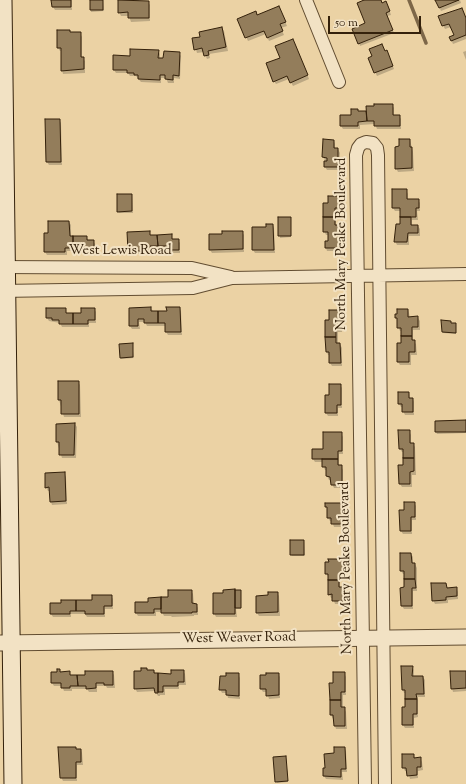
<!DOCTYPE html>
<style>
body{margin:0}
#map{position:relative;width:466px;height:784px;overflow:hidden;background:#ebd2a4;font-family:"Sorts Mill Goudy",serif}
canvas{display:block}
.scale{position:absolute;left:328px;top:16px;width:93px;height:18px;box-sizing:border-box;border:2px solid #34210b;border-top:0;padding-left:5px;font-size:12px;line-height:14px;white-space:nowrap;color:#34210b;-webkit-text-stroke:3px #f2e2c4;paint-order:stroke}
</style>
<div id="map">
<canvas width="466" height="784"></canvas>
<div class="scale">50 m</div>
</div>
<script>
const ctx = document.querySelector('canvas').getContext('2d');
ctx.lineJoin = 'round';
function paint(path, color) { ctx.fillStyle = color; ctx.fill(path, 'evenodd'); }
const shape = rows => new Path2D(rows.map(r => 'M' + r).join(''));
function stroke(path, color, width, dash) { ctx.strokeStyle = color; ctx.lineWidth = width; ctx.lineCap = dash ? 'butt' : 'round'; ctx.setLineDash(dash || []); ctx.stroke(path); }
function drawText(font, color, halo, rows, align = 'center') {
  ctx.font = font + ' "Sorts Mill Goudy",serif'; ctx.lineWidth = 4; ctx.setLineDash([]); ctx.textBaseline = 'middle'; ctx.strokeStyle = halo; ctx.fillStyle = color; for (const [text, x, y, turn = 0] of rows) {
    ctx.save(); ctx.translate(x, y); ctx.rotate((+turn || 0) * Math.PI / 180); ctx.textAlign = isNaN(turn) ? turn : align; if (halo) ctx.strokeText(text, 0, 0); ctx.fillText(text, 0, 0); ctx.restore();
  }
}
const shadow = shape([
 [53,0,72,0,72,10,55,10,53,7],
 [91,0,103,0,104,11,91,12],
 [119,0,139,0,139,2,148,2,150,5,150,21,131,22,129,16,121,16,119,12],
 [367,0,381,0,382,4,388,6,391,15,387,16,394,33,360,46,359,43,367,24],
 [436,0,460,0,461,3,441,11],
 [280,10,287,26,281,28,284,35,269,41,266,34,248,41,238,19],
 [439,17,466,19,466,39,453,44,450,37,455,35,451,27,445,29],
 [222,28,224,31,228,51,209,54,210,58,207,59,204,52,197,53,193,39,201,38],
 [70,31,71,33,80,33,82,37,82,58,85,61,85,73,63,74,62,70,62,51,60,51,58,48],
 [295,43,309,79,293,86,289,79,276,84,274,81,281,58],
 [158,51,160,54,160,59,164,59,179,53,181,56,180,79,174,78,174,83,168,83,166,78,161,78,161,83,141,82,136,76,130,76,128,73,116,73,114,70,131,57],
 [466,51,466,60,463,52],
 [385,52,388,54,394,69,377,76,369,58],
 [392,105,394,108,394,116,399,116,401,119,401,129,377,129,375,124,360,125,360,129,343,129,341,126,357,110,358,112,367,112],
 [59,120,61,123,62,165,49,165,47,162],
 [410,140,413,152,414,171,398,172,396,168,400,147],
 [334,141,335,144,335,149,338,149,340,153,339,170,327,170,325,167,326,162,323,157],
 [406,190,408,194,408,200,418,200,420,203,420,211,417,211,418,220,412,220,412,226,418,226,420,229,420,236,409,236,409,245,397,245,395,241,401,225,401,211,395,211,393,208],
 [132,196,133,213,119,213,118,212],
 [338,197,340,200,340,211,336,211,336,226,338,226,340,229,340,251,327,251,326,248,329,242,329,235,326,235,324,231,329,204],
 [279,218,291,220,291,237,280,238],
 [69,222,71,225,71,237,86,237,89,241,93,241,95,244,95,254,83,254,82,251,67,251,67,255,47,255,45,252,49,234],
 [273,225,274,228,275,253,255,253,253,250,267,228],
 [149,232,151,236,171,236,173,240,178,240,180,243,180,253,169,253,166,249,151,249,152,254,131,254,129,251],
 [242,232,244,235,244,252,212,253,210,250,223,235],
 [151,308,153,311,168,312,179,308,181,311,182,335,168,335,166,332,166,326,147,326,145,322,139,322,140,329,132,329,130,326,130,309],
 [65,309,67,314,82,314,94,309,96,312,96,323,89,323,89,327,62,327,60,323,49,321,47,318],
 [408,310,409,313,410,318,418,318,420,321,420,330,413,330,413,341,416,344,417,355,411,355,411,365,400,365,398,362,402,344,402,331,400,331,398,327,396,315],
 [339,311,341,314,342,332,338,332,338,344,340,344,342,348,342,366,332,366,330,363,330,355,328,355,327,352,326,321,330,321],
 [451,323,456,325,456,334,443,333,443,332],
 [132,344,134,358,121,359,121,357],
 [78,382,80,385,81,417,64,417,59,400],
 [340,385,342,388,342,408,338,408,338,416,328,416,326,413,330,396],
 [409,393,410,399,413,399,414,402,414,415,405,415,403,411,403,407,401,407,399,404],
 [466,421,466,433,437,434,436,432,436,422],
 [75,424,77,427,76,458,62,458,57,442],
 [399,431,409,431,411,435,411,444,413,444,415,447,416,475,412,475,412,487,402,487,400,484,400,466,404,466,404,452,402,452,400,449],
 [341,433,343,437,343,454,339,454,339,466,341,466,343,470,343,488,334,488,332,484,332,480,329,480,327,476,327,470,325,470,323,466,323,462,315,462,313,459,324,450],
 [64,473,66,477,67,504,52,505,51,502,50,491,48,491,46,487],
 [414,503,416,506,416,520,412,520,412,534,403,534,401,531,405,511],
 [343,504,345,508,345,527,334,527,332,521,330,521,328,518,328,510,326,506],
 [304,541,305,556,292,556,291,555],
 [401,554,411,554,413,557,413,564,415,564,417,568,417,591,413,591,413,609,404,609,402,606,405,588,405,574,403,574,401,571],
 [342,560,344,563,344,575,340,575,340,588,343,588,345,592,345,604,335,604,333,598,331,598,329,594,329,577,326,574,326,563],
 [446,584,448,589,456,588,458,592,458,599,448,600,448,603,435,604,433,600],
 [191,591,193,594,194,604,196,604,198,608,198,615,194,615,194,616,172,617,171,616,164,616,162,612,156,612,156,616,138,616,136,613,136,603,149,603,169,598],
 [241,592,241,609,236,609,237,617,216,617,214,613],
 [277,593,279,596,280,616,259,616,257,613,257,597,269,596],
 [111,596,113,599,113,609,105,609,105,617,87,617,85,614,71,614,71,617,53,617,51,614],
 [402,667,412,667,414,670,414,677,423,677,425,680,425,697,418,697,418,717,414,718,414,728,405,728,403,725,403,708,406,708,406,693,404,693,403,690],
 [60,670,61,673,69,672,71,676,86,676,112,672,114,675,115,688,107,688,106,686,97,686,97,692,89,692,87,689,72,689,72,691,64,691,62,686,54,686,52,683],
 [147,671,154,671,156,674,172,675,183,671,185,674,186,685,179,685,179,689,165,689,165,695,160,695,160,696,158,696,155,691,137,692,135,688],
 [466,672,466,691,453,692,452,688],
 [344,673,346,677,346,695,343,695,343,708,344,708,346,712,347,729,336,729,335,726,334,719,333,719,331,715,330,684,334,684],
 [238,674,240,678,240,699,228,698,227,693,222,693,220,689],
 [278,674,280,677,280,698,269,699,267,692,263,692,261,689,261,676],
 [344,748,346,751,347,772,342,772,343,780,326,779,324,776,335,754],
 [76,750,81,750,82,753,83,765,77,765,77,781,63,781,61,777],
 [413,755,415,758,420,758,422,762,423,770,418,771,418,778,410,779,408,771,405,771,403,767],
 [286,758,288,782,277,783,276,781]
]);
const stream = shape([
 [409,0,426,43]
]);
const building = shape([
 [51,0,71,0,71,7,52,7,51,0],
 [90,0,103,0,103,10,90,10,90,0],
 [118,0,149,1,149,18,128,18,128,12,118,13,118,0],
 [364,0,381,0,382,3,386,1,390,11,386,13,393,30,358,44,352,29,365,23,357,3,364,0],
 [435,0,459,0,439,8,435,0],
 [279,6,286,22,280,24,283,31,267,38,264,31,245,38,237,19,256,11,257,15,279,6],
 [462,8,466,18,466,35,451,41,449,37,454,35,449,24,442,26,438,16,462,8],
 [222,27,226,47,208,51,209,55,204,56,202,48,194,50,192,38,200,37,199,32,222,27],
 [57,30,70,30,70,32,81,32,81,57,84,57,84,69,61,71,61,48,57,48,57,30],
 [293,39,308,75,290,83,287,76,273,82,266,63,280,58,275,46,293,39],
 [382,44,385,51,387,50,393,66,374,73,368,58,372,56,369,49,382,44],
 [130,49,159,50,158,58,163,58,164,51,180,52,179,76,173,75,173,80,165,79,165,75,160,75,160,80,138,79,138,75,134,75,134,73,127,73,127,70,113,70,113,55,130,56,130,49],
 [374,104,393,104,393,115,400,115,400,126,374,126,374,121,367,121,366,106,374,106,374,104],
 [351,109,358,109,358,111,366,111,367,121,358,122,358,126,340,126,340,115,351,115,351,109],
 [45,119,60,119,61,162,46,162,45,119],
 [323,139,334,140,334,148,338,148,338,167,324,167,324,161,327,161,327,158,322,157,323,139],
 [399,139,410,139,410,147,412,147,412,168,395,169,395,147,399,146,399,139],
 [392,189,407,189,407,199,419,199,419,208,416,208,416,217,400,217,400,208,392,208,392,189],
 [117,194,132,194,132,211,117,212,117,194],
 [328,196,338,196,339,208,335,208,335,217,323,217,323,203,328,203,328,196],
 [278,217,291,217,291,236,278,236,278,217],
 [323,217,335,217,335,225,339,225,339,248,325,248,325,241,328,241,328,232,323,232,323,217],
 [400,217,411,217,411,225,418,225,418,233,408,233,407,242,394,242,396,224,400,224,400,217],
 [48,221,69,221,70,236,73,236,73,248,65,248,65,252,44,252,44,233,48,233,48,221],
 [266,224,273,224,274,250,252,250,252,227,266,227,266,224],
 [150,231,150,235,157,235,158,246,150,246,150,251,128,251,127,232,150,231],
 [222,231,243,231,243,249,209,250,209,234,222,234,222,231],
 [172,234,172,239,179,239,179,250,166,250,166,246,158,246,157,235,172,234],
 [73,236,87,236,87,240,94,240,94,251,81,251,80,248,73,248,73,236],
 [151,307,151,311,158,311,158,323,144,323,144,319,138,319,138,326,129,326,129,308,151,307],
 [166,307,180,307,181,332,165,332,165,323,158,323,158,311,167,311,166,307],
 [46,308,66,308,66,313,73,313,73,324,59,324,59,320,52,320,52,318,46,318,46,308],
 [81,308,95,308,95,320,88,320,88,324,73,324,73,313,81,313,81,308],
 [397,309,408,309,408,317,418,316,418,327,412,327,412,336,401,336,401,328,397,328,397,318,395,318,395,314,397,314,397,309],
 [329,310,340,310,340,329,336,329,336,337,325,337,325,320,329,320,329,310],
 [441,320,451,321,451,323,456,323,456,333,442,332,441,320],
 [401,336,412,336,412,340,415,340,415,352,409,352,409,362,397,362,397,343,401,343,401,336],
 [325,337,336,337,336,343,340,343,341,363,329,363,329,352,326,352,325,337],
 [133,343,133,357,120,358,119,344,133,343],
 [58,381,79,381,79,414,61,414,61,400,58,400,58,381],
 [329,384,341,384,341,405,337,405,337,413,325,413,325,395,329,395,329,384],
 [398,392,409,392,409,398,413,398,413,412,402,412,402,404,398,404,398,392],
 [466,420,466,432,435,432,435,421,466,420],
 [75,423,74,455,59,455,59,442,56,442,56,424,75,423],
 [398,430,410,430,410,443,414,443,414,458,403,458,403,449,399,449,398,430],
 [323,432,342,432,342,451,338,451,338,459,312,459,312,449,323,449,323,432],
 [403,458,414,458,414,471,410,472,410,484,399,484,398,465,403,465,403,458],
 [322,459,338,459,338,465,342,465,342,485,331,485,330,477,326,476,326,467,322,467,322,459],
 [65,472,66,501,50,502,49,487,45,488,45,473,65,472],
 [404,502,415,502,415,517,411,517,411,531,400,531,399,510,404,510,404,502],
 [325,503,344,503,344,524,331,524,331,518,327,518,327,507,325,507,325,503],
 [290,540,304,540,304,555,290,555,290,540],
 [400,553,411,553,412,563,415,563,415,579,404,579,404,571,400,571,400,553],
 [328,559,343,559,343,572,339,572,339,580,328,580,328,574,325,574,325,562,329,562,328,559],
 [404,579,415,579,416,588,412,588,412,606,401,606,400,588,404,587,404,579],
 [328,580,339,580,339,587,343,587,343,601,332,601,332,594,328,595,328,580],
 [431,583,446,583,447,588,457,587,457,596,446,597,446,600,432,601,431,583],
 [235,589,235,614,213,614,213,593,223,593,223,590,235,589],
 [168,590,192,590,192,603,197,604,197,612,192,612,192,613,161,613,161,597,168,597,168,590],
 [235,590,241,590,241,608,235,608,235,590],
 [268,592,278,592,278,612,256,613,256,596,268,595,268,592],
 [92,595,112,595,112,606,104,606,104,614,85,614,85,611,76,611,76,600,92,600,92,595],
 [161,597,161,609,154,609,154,613,135,613,135,602,148,602,148,598,161,597],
 [61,600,76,600,76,611,70,611,70,614,50,614,50,603,61,603,61,600],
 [401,666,413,666,412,676,423,676,424,694,416,694,417,699,405,699,405,690,402,690,401,666],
 [141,668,147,668,147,670,154,670,154,673,158,673,158,693,155,693,154,688,134,689,134,671,141,671,141,668],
 [57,669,60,669,60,672,70,671,70,675,77,675,78,686,70,686,70,688,61,688,61,683,51,683,51,672,57,672,57,669],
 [171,670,184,670,184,682,178,682,178,686,163,686,163,692,158,692,158,673,171,674,171,670],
 [85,671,113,671,113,685,104,685,104,683,96,683,96,688,86,689,86,686,78,686,77,675,85,675,85,671],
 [450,671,466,671,466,688,451,689,450,671],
 [333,672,345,672,345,692,341,692,341,700,330,700,329,683,333,683,333,672],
 [226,673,239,673,239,696,226,695,226,690,219,690,220,676,226,676,226,673],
 [266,673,279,673,279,695,266,696,266,689,260,689,260,675,266,675,266,673],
 [405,699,417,699,417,714,413,714,413,725,402,725,402,707,405,707,405,699],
 [330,700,341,700,341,707,345,707,345,726,334,726,333,715,330,715,330,700],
 [58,747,76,747,76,749,81,749,81,762,76,762,76,778,60,778,58,747],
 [334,747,345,747,346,769,341,769,341,777,323,776,323,768,325,768,324,754,334,753,334,747],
 [402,754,414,754,414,758,421,757,421,767,417,767,417,775,407,776,406,768,402,768,402,754],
 [286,756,288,781,275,782,273,757,286,756]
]);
const minor = shape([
 [306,0,339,82],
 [0,267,192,268,231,277],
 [0,291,193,288,232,278,466,274],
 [365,784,356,155,358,148,361,144,366,142,373,143,377,148,378,155,385,784]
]);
const tertiary = shape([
 [0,643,466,637]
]);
const secondary = shape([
 [3,0,13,784]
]);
const streetNames = [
 ["North Mary Peake Boulevard",343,244,-90],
 ["West Lewis Road",120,252],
 ["North Mary Peake Boulevard",347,568,-91],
 ["West Weaver Road",239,639,-1]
];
paint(shadow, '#0003');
stroke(stream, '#7d6748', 3.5);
paint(building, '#937d5b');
stroke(building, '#34210b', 1);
stroke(minor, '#624d31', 14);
stroke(tertiary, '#624d31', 17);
stroke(secondary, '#34210b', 19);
stroke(minor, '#f2e2c4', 12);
stroke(tertiary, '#f2e2c4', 15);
stroke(secondary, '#f2e2c4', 17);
drawText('14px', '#34210b', '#f2e2c4', streetNames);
</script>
